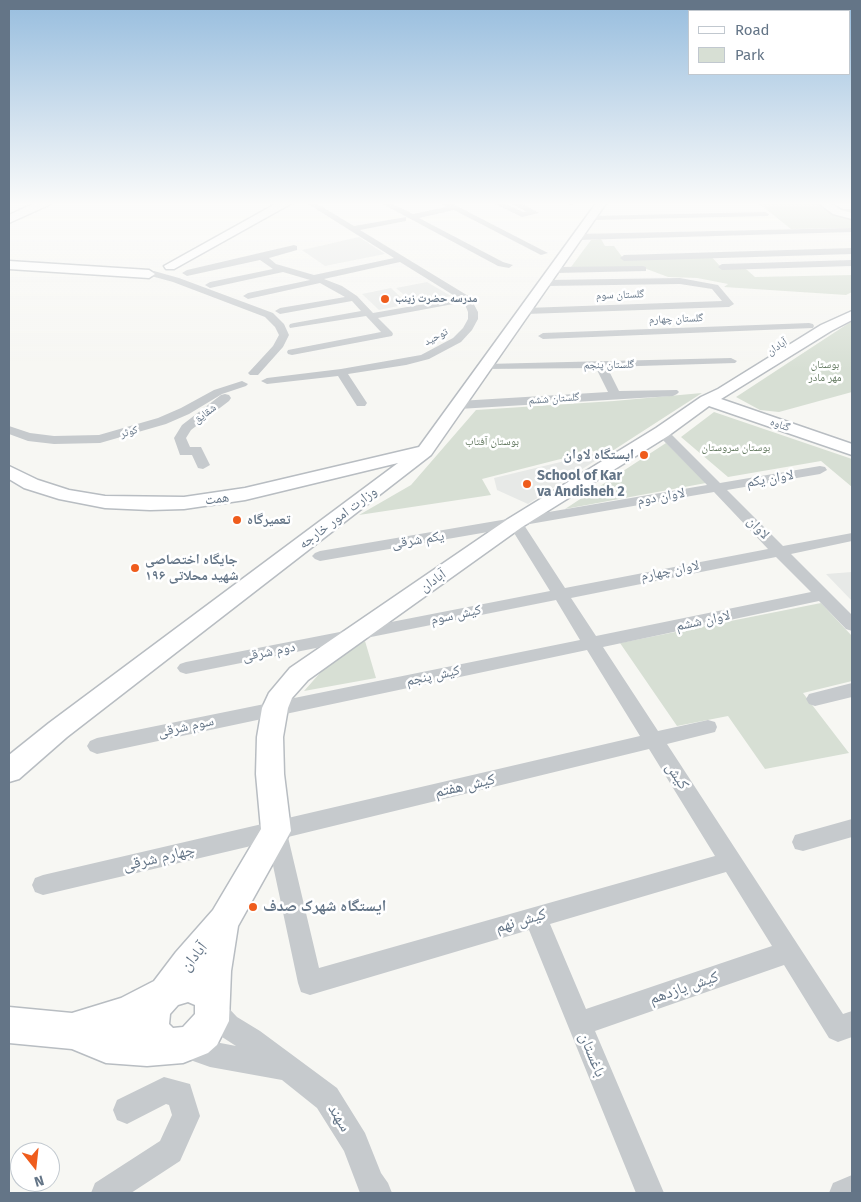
<!DOCTYPE html>
<meta charset="utf-8">
<style>
body{margin:0}
#map{position:relative;width:861px;height:1202px;overflow:hidden;background:#f7f7f3;font-family:"Fira Sans",sans-serif}
canvas{display:block}
.frame{position:absolute;inset:0;border:10px solid #647587;pointer-events:none}
.legend{position:absolute;left:688px;top:10px;width:162px;height:65px;box-sizing:border-box;background:#fff;border:1px solid #c1c8cf;margin:0;padding:6px 9px;list-style:none;font-size:15px;color:#647587}
.legend li{display:flex;align-items:center;gap:10px;height:25px}
.legend b{width:25px;border:1px solid #c1c8cf}
.north{position:absolute;left:10px;top:1142px;width:50px;height:50px;box-sizing:border-box;background:#fff;border:1px solid #c1c8cf;border-radius:50%;rotate:164deg;font-size:14px;font-weight:700;line-height:20px;text-align:center;color:#647587}
.north::after{content:'';display:block;margin:auto;width:18px;height:22px;background:#ef5c1c;clip-path:polygon(50% 0,100% 100%,50% 72%,0 100%)}
</style>
<div id="map">
<canvas width="861" height="1202"></canvas>
<div class="frame"></div>
<ul class="legend">
<li><b style="height:6px;background:#fff"></b>Road</li>
<li><b style="height:14px;background:#d7dfd4"></b>Park</li>
</ul>
<div class="north">N</div>
</div>
<script>
const ctx = document.querySelector('canvas').getContext('2d');
ctx.lineJoin = 'round';
function paint(path, color) { ctx.fillStyle = color; ctx.fill(path, 'evenodd'); }
const shape = rows => new Path2D(rows.map(r => 'M' + r).join(''));
function stroke(path, color, width, dash) { ctx.strokeStyle = color; ctx.lineWidth = width; ctx.lineCap = dash ? 'butt' : 'round'; ctx.setLineDash(dash || []); ctx.stroke(path); }
function drawText(font, color, halo, rows, align = 'center') {
  ctx.font = font + ' "Fira Sans","Noto Naskh Arabic",sans-serif'; ctx.lineWidth = 5; ctx.setLineDash([]); ctx.textBaseline = 'middle'; ctx.strokeStyle = halo; ctx.fillStyle = color; for (const [text, x, y, turn = 0] of rows) {
    ctx.save(); ctx.translate(x, y); ctx.rotate((+turn || 0) * Math.PI / 180); ctx.textAlign = isNaN(turn) ? turn : align; if (halo) ctx.strokeText(text, 0, 0); ctx.fillText(text, 0, 0); ctx.restore();
  }
}
const built = shape([
 [359,237,385,254,325,266,302,250],
 [427,282,451,296,413,303,396,288],
 [391,288,408,304,379,310,362,294],
 [594,454,601,457,528,504,497,490,494,478],
 [852,572,852,601,826,574]
]);
const green = shape([
 [757,202,818,202,835,214,852,218,852,228,791,229],
 [601,239,605,246,614,246,623,258,711,256,719,265,746,269,755,277,852,275,852,292,846,295,724,287,728,284,697,278,668,277,644,268,571,267,591,240],
 [852,321,852,392,779,412,760,410,736,397],
 [702,393,606,455,592,451,482,479,491,495,359,515,411,485,476,410,614,401],
 [714,412,852,459,852,487,821,461,728,477,681,437],
 [666,443,706,483,565,509],
 [821,603,852,636,852,681,803,693,849,753,765,769,728,716,677,726,620,643],
 [365,641,376,678,304,691,328,664]
]);
const street = shape([
 [305,202,314,202,354,226,406,217,406,221,360,230,470,297,478,312,478,319,472,330,461,342,429,359,406,365,348,374,367,403,365,406,357,406,338,376,267,384,261,381,267,378,341,369,421,355,453,338,463,328,468,319,468,312,464,302,378,318,392,332,393,334,392,336,292,355,288,354,287,352,288,350,381,332,366,316,290,328,289,326,290,324,294,323,361,311,352,301,280,314,275,311,280,308,345,297,320,283,248,299,243,296,248,293,310,280,283,272,210,288,205,285,210,282,273,269,260,260,187,276,182,273,187,270,294,245,297,246,297,250,269,258,276,264,314,275,394,258,305,202],
 [400,262,458,298,373,313,357,296,342,286,324,279,400,262],
 [379,202,389,202,413,214,447,207,439,202,449,202,548,253,541,255,454,210,419,218,503,262,513,265,509,268,498,266,379,202],
 [491,202,501,202,523,212,527,212,509,202,519,202,539,213,522,217,491,202],
 [564,202,574,202,575,203,571,205,564,202],
 [843,209,852,209,852,213,843,213,843,209],
 [765,212,769,214,768,216,591,220,587,218,591,216,765,212],
 [852,228,852,232,578,240,574,237,578,234,852,228],
 [852,248,852,254,624,261,620,258,624,255,852,248],
 [852,260,852,266,722,270,718,267,722,264,852,260],
 [643,266,646,267,646,271,555,273,550,270,555,267,643,266],
 [154,271,179,278,273,313,284,324,289,335,283,347,258,375,250,375,248,373,250,371,273,346,279,335,275,327,265,317,173,282,151,276,151,272,154,271],
 [680,278,718,285,734,304,729,307,526,314,521,311,526,308,722,301,712,289,680,284,546,286,541,283,546,280,680,278],
 [809,323,813,324,814,326,813,328,543,339,538,336,543,333,809,323],
 [731,358,737,361,735,363,607,367,619,391,677,390,679,392,677,394,673,396,459,409,453,405,459,401,608,392,596,368,482,369,480,367,486,364,731,358],
 [242,381,248,384,246,386,222,394,189,414,166,424,100,443,54,444,28,441,9,434,9,426,30,433,54,436,99,435,158,418,181,408,214,390,242,381],
 [225,394,229,395,231,398,229,401,191,430,186,438,190,447,201,447,210,465,203,469,198,468,192,455,180,455,174,438,182,425,221,395,225,394],
 [662,428,666,429,720,483,820,466,825,467,827,470,820,474,727,490,783,546,852,533,852,541,791,554,852,615,852,631,846,629,819,601,603,647,658,731,708,720,715,722,717,727,715,732,667,744,843,1014,852,1011,852,1037,838,1042,829,1038,784,965,595,1031,664,1193,636,1193,529,930,310,995,301,992,298,983,268,842,43,895,35,892,32,885,35,878,43,875,640,736,587,650,97,754,90,751,87,746,90,741,97,738,580,640,556,600,186,674,180,672,177,668,180,664,186,662,550,591,511,528,320,561,315,559,312,556,315,553,320,551,707,485,658,435,656,432,658,429,662,428],
 [714,492,768,549,565,588,524,525,714,492],
 [776,557,811,592,596,636,571,598,776,557],
 [649,749,715,856,319,968,288,837,649,749],
 [726,872,772,946,586,1009,550,924,726,872],
 [852,683,852,697,815,706,809,704,806,699,809,694,852,683],
 [852,819,852,837,803,851,795,849,792,842,795,835,852,819],
 [213,997,222,1001,237,1017,260,1031,337,1088,365,1133,381,1173,388,1183,392,1193,360,1193,344,1151,317,1108,282,1080,210,1067,179,1056,175,1047,179,1038,188,1034,210,1041,236,1046,219,1035,204,1019,200,1010,204,1001,213,997],
 [164,1077,190,1084,200,1116,180,1161,131,1193,91,1193,95,1183,160,1141,172,1115,169,1105,166,1104,127,1124,117,1120,113,1110,117,1100,164,1077],
 [852,1175,852,1193,829,1193,833,1183,852,1175]
]);
const secondary = shape([
 [279,202,294,202,174,269,166,269,164,266,279,202],
 [597,202,607,202,431,455,67,737,19,779,9,782,9,755,49,723,398,463,245,500,184,509,150,510,105,508,59,499,24,488,9,479,9,466,38,480,69,490,105,496,184,497,245,488,419,447,597,202],
 [817,202,829,202,841,210,852,213,852,219,833,214,817,202],
 [9,261,149,270,155,274,149,278,9,269,9,261],
 [852,311,852,320,831,331,721,399,852,444,852,455,709,406,668,436,522,527,308,680,292,698,288,708,283,737,284,774,291,831,238,926,231,971,229,1021,217,1045,208,1053,183,1063,147,1066,106,1063,72,1049,9,1043,9,1007,72,1013,121,998,154,981,176,952,213,910,261,829,256,774,257,737,262,708,269,693,290,668,508,519,656,428,701,397,718,389,821,325,852,311],
 [188,1002,195,1005,195,1014,183,1027,173,1028,169,1024,170,1014,178,1005,188,1002]
]);
const primary = shape([
 [37,202,53,202,51,204,9,223,9,215,37,202]
]);
const markers = [
 [385,299,5,"#ef5c1c"],
 [644,455,5,"#ef5c1c"],
 [527,484,5,"#ef5c1c"],
 [237,520,5,"#ef5c1c"],
 [135,568,5,"#ef5c1c"],
 [253,907,5,"#ef5c1c"]
];
const farStreetnames = [
 ["گلستان سوم",620,295,-2],
 ["گلستان چهارم",676,319,-2],
 ["توحید",436,337,-28],
 ["آبادان",777,347,-33],
 ["گلستان پنجم",609,365,-1],
 ["گلستان ششم",554,399,-4],
 ["شقایق",205,414,-37],
 ["گناوه",780,425,19],
 ["کوثر",129,432,-16]
];
const farPoinames = [
 ["مدرسه حضرت زینب",395,299]
];
const farParknames = [
 ["بوستان",825,365],
 ["مهر مادر",825,378],
 ["بوستان آفتاب",492,442],
 ["بوستان سروستان",736,448]
];
const poiNames = [
 ["ایستگاه لاوان",634,455,"right"],
 ["School of Kar",537,476],
 ["va Andisheh 2",537,492],
 ["تعمیرگاه",247,520],
 ["جایگاه اختصاصی",145,560],
 ["۱۹۶ شهید محلاتی",145,576]
];
const streetNames = [
 ["لاوان یکم",770,479,-10],
 ["لاوان دوم",661,497,-10],
 ["همت",217,499,-8],
 ["وزارت امور خارجه",338,518,-37],
 ["لاوان",758,528,46],
 ["یکم شرقی",418,540,-9],
 ["لاوان چهارم",670,571,-11],
 ["آبادان",433,581,-35],
 ["کیش سوم",456,615,-12],
 ["لاوان ششم",703,621,-12],
 ["دوم شرقی",269,652,-11],
 ["کیش پنجم",433,676,-12],
 ["سوم شرقی",186,727,-12]
];
const nearStreetnames = [
 ["کیش",677,776,57],
 ["کیش هفتم",465,786,-13],
 ["چهارم شرقی",159,858,-13],
 ["کیش نهم",521,921,-16],
 ["آبادان",194,957,-51],
 ["کیش یازدهم",684,988,-19],
 ["باغستان",592,1055,68],
 ["سهند",339,1118,59]
];
const nearPoinames = [
 ["ایستگاه شهرک صدف",263,907]
];
paint(built, '#e7e9e7');
paint(green, '#d7dfd4');
stroke(secondary, '#b8bdc2', 3);
stroke(primary, '#b9bdc1', 3);
paint(street, '#c6cacd');
paint(secondary, '#fff');
paint(primary, '#fff');
const sky = ctx.createLinearGradient(0, 0, 0, 370);
sky.addColorStop(0, '#97bdde');
sky.addColorStop(0.55, '#fbfbfa');
sky.addColorStop(1, '#fbfbfa00');
ctx.fillStyle = sky;
ctx.fillRect(0, 0, 861, 370);
for (const [x, y, r, color] of markers) { const dot = new Path2D(); dot.arc(x, y, r, 0, 2 * Math.PI); ctx.fillStyle = color; ctx.fill(dot); stroke(dot, '#fff', 2); }
drawText('11px', '#647587', '#fff', farStreetnames);
drawText('bold 11px', '#647587', '#fff', farPoinames, 'left');
drawText('11px', '#62785f', '#fff', farParknames);
drawText('bold 14px', '#647587', '#fff', poiNames, 'left');
drawText('14px', '#647587', '#fff', streetNames);
drawText('16px', '#647587', '#fff', nearStreetnames);
drawText('bold 16px', '#647587', '#fff', nearPoinames, 'left');
</script>
